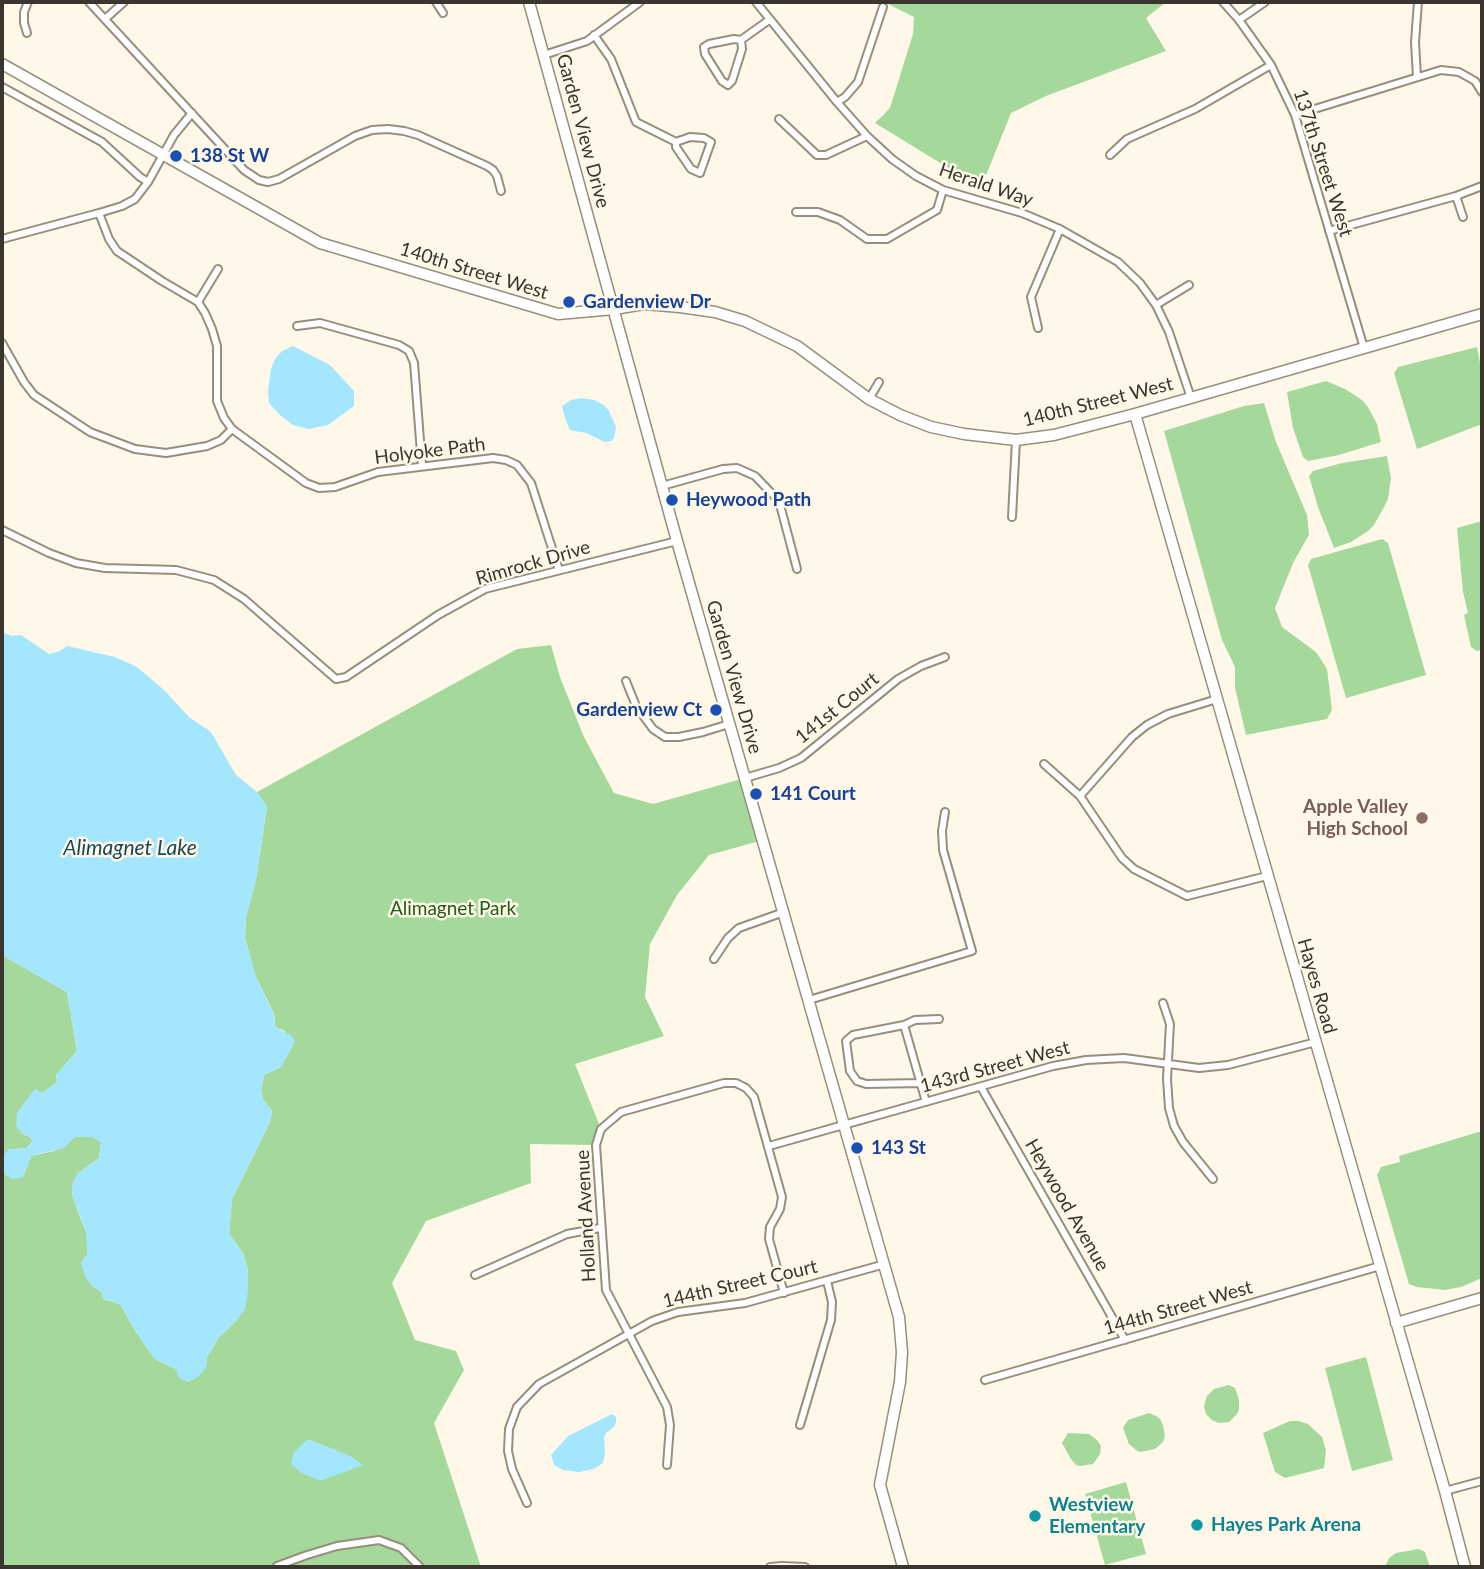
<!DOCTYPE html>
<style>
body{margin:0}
#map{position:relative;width:1484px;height:1569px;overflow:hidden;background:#fff8e8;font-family:Lato,sans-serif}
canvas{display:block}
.frame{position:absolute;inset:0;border:4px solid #3a362f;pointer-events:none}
</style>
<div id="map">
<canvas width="1484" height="1569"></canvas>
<div class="frame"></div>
</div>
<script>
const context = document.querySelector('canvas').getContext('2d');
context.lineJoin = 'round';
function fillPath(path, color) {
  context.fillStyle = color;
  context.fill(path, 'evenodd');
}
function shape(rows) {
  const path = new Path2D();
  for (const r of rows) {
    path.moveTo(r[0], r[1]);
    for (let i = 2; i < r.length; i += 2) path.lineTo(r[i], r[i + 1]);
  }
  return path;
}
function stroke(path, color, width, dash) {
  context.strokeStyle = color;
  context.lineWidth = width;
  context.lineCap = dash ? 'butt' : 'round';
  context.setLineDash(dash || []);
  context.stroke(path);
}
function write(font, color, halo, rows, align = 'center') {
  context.font = font + ' Lato,sans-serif';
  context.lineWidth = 5;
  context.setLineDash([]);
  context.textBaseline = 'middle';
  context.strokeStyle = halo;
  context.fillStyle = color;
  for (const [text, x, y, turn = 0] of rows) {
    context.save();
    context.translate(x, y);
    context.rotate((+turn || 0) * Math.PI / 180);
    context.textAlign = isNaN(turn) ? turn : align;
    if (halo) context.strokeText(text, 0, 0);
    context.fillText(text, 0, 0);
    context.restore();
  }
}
fillPath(shape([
 [884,2,1166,2,1146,18,1166,51,1046,96,1011,113,981,188,875,123,890,108,913,34,914,17],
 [1477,347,1482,373,1482,424,1417,449,1394,373,1398,367],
 [1326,381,1345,389,1362,400,1368,407,1377,424,1381,442,1339,455,1308,461,1303,457,1293,428,1287,392],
 [1264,403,1276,442,1307,515,1309,535,1294,561,1275,608,1282,627,1316,652,1327,669,1332,710,1327,719,1246,735,1235,688,1235,667,1222,640,1164,431,1244,406],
 [1387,456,1391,478,1388,499,1384,507,1374,525,1368,531,1351,542,1334,548,1318,507,1309,476,1313,471,1342,463],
 [1482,521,1482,650,1477,651,1471,647,1464,615,1468,613,1463,592,1457,528],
 [1382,539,1388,543,1426,675,1346,698,1308,565,1311,559],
 [551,645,560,677,584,737,614,793,653,804,745,778,763,840,709,855,677,895,650,944,645,997,664,1036,575,1064,601,1129,596,1145,530,1144,531,1183,426,1221,392,1283,415,1340,456,1351,464,1370,434,1423,481,1567,2,1567,2,1171,2,1173,23,1177,31,1156,54,1151,75,1137,93,1137,101,1142,99,1158,77,1174,77,1210,86,1231,92,1286,102,1292,103,1299,120,1304,136,1332,155,1359,176,1369,207,1357,219,1337,237,1320,248,1270,243,1253,229,1234,232,1199,270,1122,272,1111,263,1099,261,1090,264,1075,281,1067,285,1031,275,1027,274,1014,255,975,245,938,246,917,256,879,267,807,257,792,517,649],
 [2,955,67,992,77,1051,56,1075,57,1082,43,1093,21,1133,30,1137,33,1141,27,1148,9,1150,2,1157],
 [1482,1131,1482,1278,1461,1287,1445,1290,1417,1287,1409,1284,1377,1175,1381,1167,1400,1162,1399,1156],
 [1366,1357,1393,1460,1352,1471,1325,1368],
 [1229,1385,1235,1388,1239,1400,1239,1410,1236,1415,1229,1422,1219,1423,1212,1420,1206,1414,1204,1407,1205,1402,1207,1396,1214,1389],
 [1149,1413,1156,1416,1160,1419,1163,1425,1165,1436,1163,1442,1155,1449,1140,1452,1136,1450,1129,1444,1123,1428,1128,1420],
 [1290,1421,1299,1421,1308,1424,1322,1437,1326,1450,1324,1468,1285,1478,1275,1472,1263,1433],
 [1068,1433,1089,1434,1097,1440,1101,1446,1100,1454,1093,1464,1080,1466,1076,1465,1071,1459,1062,1443],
 [1126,1482,1146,1554,1105,1565,1085,1494],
 [1419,1549,1425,1552,1430,1567,1385,1567,1389,1558,1396,1553]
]), '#a5d89b');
fillPath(shape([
 [293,346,330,365,354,391,354,406,328,425,309,429,293,425,280,415,269,403,268,391,271,369,275,359,282,351],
 [581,398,594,400,604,405,609,411,616,427,614,438,611,441,605,442,586,433,570,430,565,418,562,406,571,400],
 [2,632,12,636,21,635,49,654,60,651,67,646,115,657,137,667,164,690,189,717,211,732,236,775,257,792,267,806,256,879,246,917,245,938,255,975,274,1015,275,1027,292,1036,295,1042,281,1067,264,1075,261,1090,263,1099,272,1111,270,1122,232,1199,229,1234,243,1253,248,1270,248,1291,245,1309,237,1320,219,1337,207,1357,207,1366,198,1377,188,1382,179,1378,176,1369,155,1359,136,1332,120,1304,103,1299,102,1292,92,1286,85,1276,81,1263,87,1254,86,1231,72,1196,72,1185,77,1174,99,1158,101,1142,93,1137,75,1137,64,1148,31,1156,23,1177,12,1179,2,1173,2,1157,9,1149,27,1148,33,1142,30,1137,21,1133,16,1125,17,1113,35,1089,43,1093,57,1082,56,1075,77,1051,67,992,2,955],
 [612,1414,616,1417,616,1422,614,1427,606,1433,604,1438,605,1453,603,1463,594,1469,579,1472,563,1470,554,1465,551,1455,568,1436],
 [308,1439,351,1456,363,1465,320,1481,300,1472,291,1464,294,1452]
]), '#a5e6ff');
const street = shape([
 [89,2,244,170,259,180,268,182,279,179,355,136,372,130,388,129,404,131,418,135,487,166,493,170,497,176,501,191],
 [436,2,443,13],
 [756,2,837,102,867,136,892,159,916,176,943,190,1022,213,1060,229,1118,262,1140,283,1156,305,1169,332,1191,398],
 [1223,2,1239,20,1271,65,1295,115,1364,348],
 [105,19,124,2],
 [1239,20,1265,2],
 [27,33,24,23,24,12,28,2],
 [594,35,611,59,636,122,676,142,690,137,704,138,711,142,700,173,691,169,676,147,676,142],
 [741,40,742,49,732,81,728,85,722,81,705,54,704,47,709,44,734,39,741,40,769,20],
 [544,55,587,41,640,2],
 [1417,77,1415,42,1418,2],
 [2,87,102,142,140,177,148,182],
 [837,102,845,97,858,82,883,7],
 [1295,115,1441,70,1459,72,1475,81,1482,92],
 [779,119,817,155,826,155,867,136],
 [1110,155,1127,139,1195,109,1271,65],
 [1456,196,1463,217],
 [796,212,818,212,840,220,867,239,887,239,937,210,943,190],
 [99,213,109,239,117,251,162,281,198,302,205,313,212,329,217,346,217,401,224,418,232,429,306,483,319,488,335,487,378,472,493,458,506,460,517,465,531,483,559,570],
 [1329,231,1456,196,1482,186],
 [2,239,99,213,122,206,135,199,148,182,174,135,192,113],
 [198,302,218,269],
 [1156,305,1189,285],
 [297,326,320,323,399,345,409,351,414,363,422,466],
 [1038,328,1031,297,1060,229],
 [2,343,24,382,34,395,90,432,135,449,166,453,207,446,221,440,232,429],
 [869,399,879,382],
 [662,486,723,469,737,468,755,476,779,501,797,569],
 [1012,517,1016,440],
 [2,530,49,553,76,563,105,568,176,570,214,580,244,599,336,679,346,677,438,615,485,589,677,541],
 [626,681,636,706,653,729,665,737,679,737,703,732,729,724],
 [1044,764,1080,796,1122,858,1134,869,1187,896,1267,876],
 [745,778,779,768,801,758,898,679,921,666,945,657],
 [1080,796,1132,737,1147,725,1168,714,1217,699],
 [714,959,728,938,739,928,784,912],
 [809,1000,972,951,943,850,942,831,945,812],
 [1163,1003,1170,1024,1167,1079,1169,1108,1174,1126,1183,1142,1213,1179],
 [904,1025,926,1102],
 [920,1083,866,1084,857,1081,850,1071,846,1041,853,1035,904,1025,915,1020,939,1019],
 [981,1087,1125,1340],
 [769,1146,1053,1066,1086,1060,1124,1058,1199,1068,1228,1065,1316,1042],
 [475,1275,567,1234,600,1228],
 [985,1380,1380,1266],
 [800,1425,831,1320,832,1302,827,1281],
 [667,1465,670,1425,667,1407,606,1290,596,1145,601,1129,621,1112,724,1083,736,1083,746,1088,754,1097,782,1197,780,1209,770,1227,769,1239,784,1293],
 [1445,1491,1482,1481],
 [527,1503,512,1469,508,1451,509,1429,517,1407,539,1384,652,1321,678,1312,745,1303,885,1264],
 [277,1567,277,1566,307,1555,337,1546,379,1540,401,1548,420,1567],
 [770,1567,782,1566,805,1567]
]);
const secondary = shape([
 [529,2,677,541,899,1317,902,1352,900,1382,880,1485,903,1567],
 [2,64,320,243,558,314,614,309,644,304,680,307,715,312,745,321,797,346,869,399,900,415,931,427,964,434,1016,440,1054,435,1135,414,1482,314],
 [1135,414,1445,1491,1465,1567],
 [1396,1323,1482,1298]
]);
stroke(street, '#978f7c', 10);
stroke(secondary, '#978f7c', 13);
stroke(street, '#fff', 6);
stroke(secondary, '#fff', 10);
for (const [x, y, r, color] of [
 [176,156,7,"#1a4fb4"],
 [569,302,7,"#1a4fb4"],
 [672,500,7,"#1a4fb4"],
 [716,710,7,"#1a4fb4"],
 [756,794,7,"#1a4fb4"],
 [1422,818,7,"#8d6e63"],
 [857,1148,7,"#1a4fb4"],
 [1035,1516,7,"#0f9aa8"],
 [1197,1525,7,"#0f9aa8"]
]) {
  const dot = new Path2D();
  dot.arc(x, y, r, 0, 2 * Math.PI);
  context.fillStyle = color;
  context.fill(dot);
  stroke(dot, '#fff8e8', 2.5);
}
write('19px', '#3a362f', '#fff8e8', [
 ["Garden View Drive",583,131,75],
 ["137th Street West",1323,163,72],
 ["Herald Way",986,185,19],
 ["140th Street West",474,271,17],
 ["140th Street West",1098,402,-14],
 ["Holyoke Path",430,451,-7],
 ["Rimrock Drive",533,563,-16],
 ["Garden View Drive",734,677,74],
 ["141st Court",837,708,-39],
 ["Hayes Road",1317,986,74],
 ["143rd Street West",995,1067,-15],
 ["Heywood Avenue",1067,1205,60],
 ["Holland Avenue",586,1216,-93],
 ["144th Street Court",740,1284,-13],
 ["144th Street West",1178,1308,-16]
]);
write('bold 19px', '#164399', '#fff8e8', [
 ["138 St W",190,156],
 ["Gardenview Dr",583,302],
 ["Heywood Path",686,500],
 ["Gardenview Ct",702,710,"right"],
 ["141 Court",770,794],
 ["143 St",871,1148]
], 'left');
write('bold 19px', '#785e54', '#fff8e8', [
 ["Apple Valley",1408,807],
 ["High School",1408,829]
], 'right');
write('19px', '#215d13', '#fff8e8', [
 ["Alimagnet Park",453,909]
]);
write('bold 19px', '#0d838f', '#fff8e8', [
 ["Westview",1049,1505],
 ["Elementary",1049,1527],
 ["Hayes Park Arena",1211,1525]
], 'left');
write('italic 21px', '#154a5b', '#fff8e8', [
 ["Alimagnet Lake",130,848]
]);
</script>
